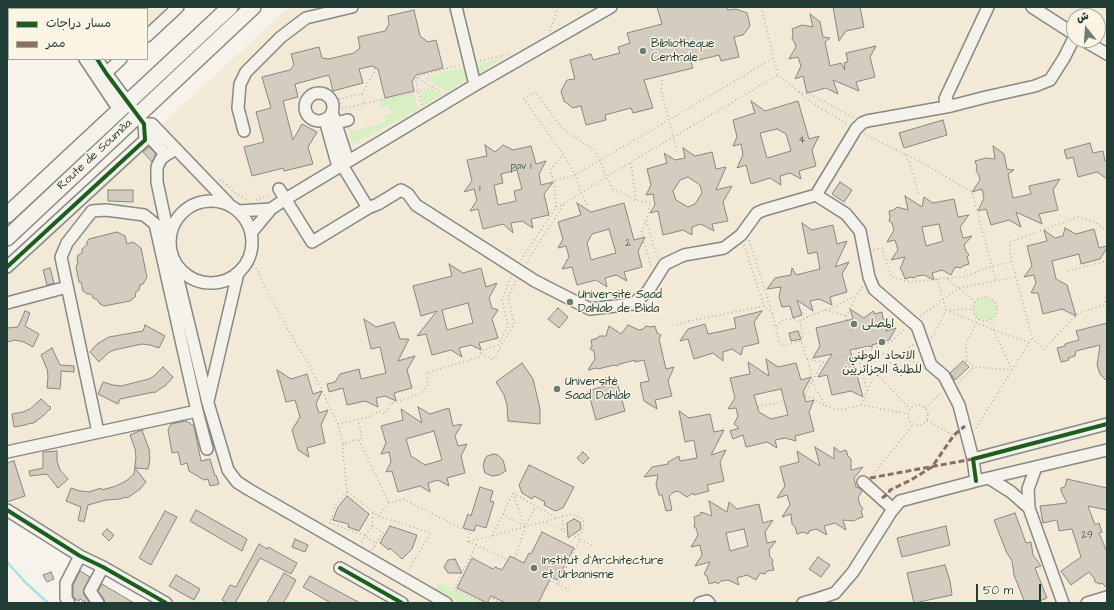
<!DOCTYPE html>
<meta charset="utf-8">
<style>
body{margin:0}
#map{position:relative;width:1114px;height:610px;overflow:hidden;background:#f7f3ea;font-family:"Architects Daughter","Playpen Sans Arabic",sans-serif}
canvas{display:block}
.frame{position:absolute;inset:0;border:8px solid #1f3d34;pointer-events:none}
.legend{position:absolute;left:8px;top:8px;width:140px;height:52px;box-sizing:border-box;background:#fcf5e5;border:1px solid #a4ab9e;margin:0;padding:5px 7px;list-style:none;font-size:12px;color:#1f3d34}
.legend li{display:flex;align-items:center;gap:8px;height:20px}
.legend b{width:20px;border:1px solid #a4ab9e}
.north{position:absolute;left:1066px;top:8px;width:40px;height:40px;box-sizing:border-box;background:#fcf5e5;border:1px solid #a4ab9e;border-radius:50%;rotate:343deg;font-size:11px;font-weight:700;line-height:16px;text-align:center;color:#1f3d34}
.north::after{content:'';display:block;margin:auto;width:14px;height:18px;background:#6b7d74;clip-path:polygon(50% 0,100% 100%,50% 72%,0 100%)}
.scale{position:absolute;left:976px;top:584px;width:65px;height:18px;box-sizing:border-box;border:2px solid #1f3d34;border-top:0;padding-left:5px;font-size:12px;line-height:14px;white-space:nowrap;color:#1f3d34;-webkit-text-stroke:3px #fcf5e5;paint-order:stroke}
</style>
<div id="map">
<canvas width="1114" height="610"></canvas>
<div class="frame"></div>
<ul class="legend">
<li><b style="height:5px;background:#1b5e20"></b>مسار دراجات</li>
<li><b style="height:5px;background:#8d6e63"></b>ممر</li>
</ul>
<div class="north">ش</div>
<div class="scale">50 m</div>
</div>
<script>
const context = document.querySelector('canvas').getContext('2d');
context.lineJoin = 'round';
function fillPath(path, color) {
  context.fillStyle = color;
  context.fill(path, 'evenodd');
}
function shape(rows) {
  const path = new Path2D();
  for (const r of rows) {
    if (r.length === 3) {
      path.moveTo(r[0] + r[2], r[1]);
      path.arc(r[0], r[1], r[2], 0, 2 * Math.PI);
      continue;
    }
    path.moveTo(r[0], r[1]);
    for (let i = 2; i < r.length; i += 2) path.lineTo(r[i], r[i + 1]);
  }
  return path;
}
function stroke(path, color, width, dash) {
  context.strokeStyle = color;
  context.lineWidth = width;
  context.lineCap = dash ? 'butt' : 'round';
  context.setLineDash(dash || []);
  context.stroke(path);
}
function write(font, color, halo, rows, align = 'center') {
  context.font = font + ' "Architects Daughter","Playpen Sans Arabic",sans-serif';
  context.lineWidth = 3;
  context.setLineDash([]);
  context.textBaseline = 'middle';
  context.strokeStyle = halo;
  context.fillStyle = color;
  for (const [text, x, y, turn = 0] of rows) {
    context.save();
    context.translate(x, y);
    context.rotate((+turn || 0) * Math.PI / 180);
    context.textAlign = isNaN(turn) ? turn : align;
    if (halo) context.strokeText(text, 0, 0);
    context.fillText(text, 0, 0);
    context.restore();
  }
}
fillPath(shape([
 [59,7,168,7,147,27,147,9,60,9],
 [289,7,1107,7,1107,602,1104,603,167,603,7,510,7,267],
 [1074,16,1098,16,1098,40,1074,40]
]), '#f2e9d7');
fillPath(shape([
 [506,57,479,73,476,64],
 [468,66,471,78,447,92,424,78],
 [432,89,442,95,423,106,420,93],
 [414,93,418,109,352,145,347,125,349,124,352,131,385,123,384,116,391,115,389,107,381,108,379,100],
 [419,112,420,115,356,151,355,149],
 [985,309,12],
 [439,582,478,603,458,603,434,591]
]), '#daeec4');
stroke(shape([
 [7,562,25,582,48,603]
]), '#a9e1e5', 2.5);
const building = shape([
 [657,7,727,7,728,10,736,9,747,13,750,26,743,35,734,37,739,57,721,61,719,55,691,62,693,68,644,80,653,108,633,113,631,108,605,115,606,120,586,125,581,106,573,108,564,101,561,91,567,80,575,79,570,60,591,54,593,60,620,53,618,47,630,43,627,33,662,24,657,7],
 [833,7,860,7,864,27,846,31,839,41,833,7],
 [414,10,420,36,428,42,436,40,443,68,416,75,412,82,414,91,385,98,378,69,372,66,359,69,363,83,333,91,329,75,295,84,298,97,283,101,293,140,302,124,317,132,308,147,313,164,284,171,283,168,252,176,244,147,264,142,256,112,271,108,262,77,290,70,294,65,291,54,319,47,322,58,329,59,354,53,360,48,358,37,385,31,389,24,388,16,414,10],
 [810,14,820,22,823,37,830,38,825,42,830,66,841,63,845,70,844,63,848,62,846,53,876,46,870,57,875,77,856,82,859,91,833,80,838,94,826,88,807,93,803,76,795,79,801,66,798,57,789,59,796,47,795,43,792,39,793,34,792,29,802,25,813,27,810,14],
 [751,101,765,111,798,101,809,139,819,136,812,150,816,166,799,171,801,179,790,173,780,176,781,185,770,178,751,184,746,165,737,168,743,155,741,144,733,146,737,137,733,120,755,113,751,101],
 [777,129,786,134,791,151,767,158,760,133,777,129],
 [943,120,947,135,904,148,899,133,943,120],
 [1090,143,1093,153,1103,151,1105,161,1107,160,1107,179,1097,172,1078,177,1073,157,1067,159,1064,150,1090,143],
 [485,145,495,152,503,145,513,150,531,146,536,164,546,161,539,174,541,185,553,182,544,194,549,215,531,219,533,228,522,221,511,223,513,233,503,224,483,229,478,209,470,211,477,200,474,189,464,192,472,181,467,160,487,156,485,145],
 [517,170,522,189,514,191,516,201,498,205,494,185,503,183,501,174,517,170],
 [993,146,1004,154,1007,169,1014,170,1008,174,1013,198,1031,194,1029,186,1060,179,1053,190,1058,210,1039,214,1042,224,1016,212,1021,227,1009,220,991,225,986,209,978,211,984,198,982,189,972,192,980,180,979,175,976,171,977,167,975,161,986,158,995,159,993,146],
 [149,147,156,154,152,162,143,152,149,147],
 [683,148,695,156,712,152,716,169,726,167,716,190,732,186,723,202,728,221,712,224,714,231,701,224,692,227,692,235,683,230,663,235,658,211,650,213,655,205,653,194,646,195,651,185,647,169,667,163,664,153,675,160,685,158,683,148],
 [688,177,700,185,702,193,695,204,688,207,676,200,673,191,680,180,688,177],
 [840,182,852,190,844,202,832,194,840,182],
 [108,190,133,190,133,202,108,201,108,190],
 [905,196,922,207,924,197,933,203,954,199,958,217,969,215,960,227,963,238,972,236,964,245,966,251,969,255,967,257,969,264,963,266,961,268,955,267,951,275,942,270,932,273,934,280,924,275,917,276,914,278,911,277,905,279,902,271,900,269,905,257,891,260,898,250,895,240,887,242,894,230,892,223,889,221,890,217,889,211,894,210,897,207,908,210,905,196],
 [939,224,943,241,926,246,922,227,939,224],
 [577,203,591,212,624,203,634,240,645,237,638,251,642,267,624,272,627,281,616,275,605,278,607,287,596,280,577,285,572,267,562,269,569,257,566,246,558,248,563,239,558,222,581,215,577,203],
 [609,229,616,253,591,260,587,243,592,234,609,229],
 [802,223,812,230,833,225,837,244,847,241,835,267,849,262,842,274,847,292,830,297,832,305,819,299,810,301,813,311,797,300,802,315,793,318,790,306,782,307,779,297,781,287,767,289,775,278,791,275,792,268,796,275,820,269,817,252,808,254,802,223],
 [1065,228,1076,234,1094,229,1099,248,1107,246,1107,248,1100,259,1081,264,1079,254,1052,261,1056,279,1067,285,1076,316,1062,309,1043,314,1038,293,1031,293,1036,283,1034,275,1024,277,1032,266,1027,246,1047,241,1044,230,1055,238,1063,236,1065,228],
 [117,232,125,236,127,244,133,242,141,248,147,277,143,284,140,285,139,290,136,292,135,297,130,301,104,306,100,304,97,299,94,299,91,294,87,294,83,291,81,282,79,282,76,267,78,263,77,259,78,255,82,253,82,249,87,245,87,242,89,239,117,232],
 [449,264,463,273,481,268,486,287,497,283,489,298,492,308,498,310,492,319,498,338,479,343,481,350,471,345,459,348,462,357,451,350,432,355,426,334,417,336,437,311,421,316,413,286,452,276,449,264],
 [468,303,473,323,447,330,442,310,468,303],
 [50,268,54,283,47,285,43,270,50,268],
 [558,308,568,317,559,328,548,319,558,308],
 [850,309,864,318,873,311,875,314,882,312,883,319,886,320,886,331,896,328,889,340,872,345,872,347,868,346,850,350,863,397,851,391,832,395,827,375,818,377,832,354,813,358,820,346,816,328,853,319,850,309],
 [25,311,30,313,25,326,39,334,33,347,24,342,15,340,7,342,7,328,18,327,25,311],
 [762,311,754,322,759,343,743,347,741,355,732,349,723,352,723,361,713,353,694,359,688,339,680,341,688,329,705,324,708,334,718,332,736,328,734,318,762,311],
 [364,319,376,327,394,322,400,339,409,339,398,361,415,356,407,370,412,388,394,393,396,401,385,396,376,398,378,407,365,401,347,405,343,388,329,392,327,384,335,382,340,374,359,369,361,379,386,373,380,347,371,349,364,319],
 [1107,323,1107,381,1100,374,1097,365,1100,345,1076,351,1075,356,1068,358,1069,360,1061,362,1057,348,1065,346,1065,344,1068,343,1079,340,1076,331,1107,323],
 [145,325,165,336,159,348,150,345,142,344,114,350,108,353,99,362,90,352,97,344,109,337,143,331,145,325],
 [628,325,639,330,643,329,646,326,650,327,655,326,657,333,661,335,659,339,666,369,674,367,668,381,672,396,655,400,657,409,644,401,640,383,649,381,644,360,635,362,635,360,620,364,617,366,614,365,598,369,597,368,588,370,595,359,594,351,590,349,592,346,591,340,598,338,599,336,606,336,609,326,621,334,628,325],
 [798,331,801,339,791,341,789,333,798,331],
 [52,348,60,365,74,366,74,372,61,371,61,378,60,389,47,388,48,376,47,369,41,355,52,348],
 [766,359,778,367,796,363,801,380,811,377,803,392,806,402,814,400,809,412,814,431,795,436,796,441,785,438,775,440,777,448,767,442,746,447,743,435,733,439,730,431,739,428,734,424,738,416,736,408,728,409,735,398,730,378,750,374,748,362,769,376,766,359],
 [781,389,788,415,771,419,759,412,754,395,781,389],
 [963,361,969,367,955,380,950,373,963,361],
 [522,363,533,379,540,409,540,424,508,421,507,405,504,395,496,382,522,363],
 [163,367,173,377,166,385,154,393,154,392,120,399,118,404,98,394,103,382,113,385,121,386,149,379,154,376,163,367],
 [277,370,291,379,307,374,313,394,322,391,316,404,319,413,328,410,321,425,325,443,307,448,309,457,298,450,292,430,300,417,295,400,286,402,277,370],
 [617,382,625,411,596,420,588,391,617,382],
 [41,399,51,408,43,416,32,424,31,423,25,425,14,427,12,414,23,412,30,409,41,399],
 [418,407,430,414,449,408,453,426,462,424,455,436,458,446,467,444,461,456,465,473,447,478,449,486,438,480,428,483,430,492,420,486,398,492,392,471,386,472,391,462,389,452,381,454,386,443,381,426,403,420,401,409,422,423,418,407],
 [434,431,442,460,425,465,411,456,406,439,434,431],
 [679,411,689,418,710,414,714,432,724,430,711,455,726,450,720,462,724,481,707,485,709,491,694,495,693,493,687,497,678,491,674,492,669,496,672,510,666,511,662,495,659,495,656,485,658,475,644,477,652,467,668,464,668,462,679,456,680,461,697,458,694,440,685,442,679,411],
 [186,421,194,426,201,461,210,459,215,476,216,475,219,484,210,486,208,479,204,480,189,471,187,463,181,465,178,452,172,453,168,430,171,424,186,421],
 [142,430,150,452,149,452,150,459,148,469,135,468,146,482,139,490,127,498,126,497,120,499,106,500,88,505,84,522,78,520,81,507,66,501,71,488,80,491,89,492,101,488,102,490,116,486,126,481,134,474,136,457,135,449,130,435,142,430],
 [815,447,834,459,834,447,840,452,846,450,848,456,851,459,851,470,863,467,854,478,856,487,859,488,862,491,858,498,860,505,863,509,861,511,863,517,857,519,854,521,843,520,846,530,835,523,824,526,827,535,816,529,809,531,808,534,803,532,797,534,795,527,792,524,791,514,782,517,790,505,787,495,777,498,785,486,780,467,799,462,797,451,820,466,815,447],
 [57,451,57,461,60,470,68,479,58,488,47,474,30,476,29,471,43,468,43,452,57,451],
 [583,452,589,458,583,464,577,458,583,452],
 [494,454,498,455,503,460,506,471,499,475,492,476,485,473,483,466,485,459,487,456,494,454],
 [14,461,25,496,7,502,7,463,14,461],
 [529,465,574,487,563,508,555,511,544,505,545,502,534,496,532,499,522,493,519,485,529,465],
 [1067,479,1107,488,1107,510,1088,506,1095,525,1099,523,1102,532,1099,533,1107,552,1107,588,1102,583,1100,584,1095,582,1094,578,1089,572,1071,585,1061,571,1081,557,1072,529,1059,531,1057,520,1043,523,1040,506,1067,503,1061,491,1061,488,1065,487,1067,479],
 [480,487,493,491,490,501,494,502,486,528,476,525,474,531,463,528,468,514,471,516,480,487],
 [347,496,369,514,359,531,348,527,349,524,333,520,338,507,347,496],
 [709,501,727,512,729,502,737,509,759,504,763,523,773,520,765,532,767,543,776,541,769,550,770,557,773,560,772,563,774,570,767,571,765,574,760,573,756,580,747,575,737,578,739,585,728,580,721,581,718,584,716,582,709,584,707,576,704,574,710,562,695,566,702,555,700,545,691,547,698,535,696,528,694,527,695,522,694,517,700,515,701,512,712,516,709,501],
 [744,529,748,546,730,551,726,533,744,529],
 [196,510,247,539,242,551,190,521,196,510],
 [165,511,177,517,151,565,139,558,165,511],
 [1015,513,1026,543,1031,542,1033,555,1041,566,1035,568,1047,598,1035,603,1025,603,1014,575,1012,561,1006,551,994,520,1015,513],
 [574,519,580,522,581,529,568,538,567,523,574,519],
 [390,526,417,535,412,549,402,559,390,548,389,550,380,543,390,526],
 [946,526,950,545,902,557,897,538,946,526],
 [107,529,114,535,109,541,102,534,107,529],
 [542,532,574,548,557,580,551,577,538,603,506,603,491,596,487,603,457,588,472,558,493,569,495,567,502,570,510,556,524,563,529,553,531,554,542,532],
 [295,539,308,545,305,552,292,547,295,539],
 [259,544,267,549,268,547,297,563,291,574,260,558,235,603,227,603,222,600,230,585,236,587,259,544],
 [818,557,830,565,821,577,809,569,818,557],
 [455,559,462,573,448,573,444,567,448,560,455,559],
 [945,565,950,581,952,595,914,603,907,573,945,565],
 [80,571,90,577,83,591,84,595,90,603,87,603,80,599,79,601,75,599,73,596,73,585,80,571],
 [51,572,54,579,47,582,43,575,51,572],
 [284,573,296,580,287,597,283,603,267,603,284,573],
 [176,575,200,589,194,600,169,586,176,575],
 [310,576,360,603,331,603,303,587,310,576],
 [102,584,134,603,105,603,104,599,98,591,102,584]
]);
fillPath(building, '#d4ccbf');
stroke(building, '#868984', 1);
const minor = shape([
 [50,7,52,9],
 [68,7,69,9],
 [456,7,475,85],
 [1032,7,1074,34],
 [133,9,135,7],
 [147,36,178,7],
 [1083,40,1107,54],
 [85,59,119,110],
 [106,73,121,59],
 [319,107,14],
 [951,106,986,97,1035,86,1050,80,1064,58,1074,38],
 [332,112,348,161],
 [325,120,338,167],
 [336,123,348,120],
 [144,124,152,124,228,203],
 [244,131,238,108,240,84,246,72,281,37,306,18,352,7],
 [145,132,166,155],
 [279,189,312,242,368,208,342,165],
 [816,195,846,214,860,231,869,277,874,289,917,326,931,365,944,376,959,405,973,459],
 [211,242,41],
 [368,208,378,204,401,190,408,194,416,205,535,281,590,309,633,304,648,291,665,264,684,255,724,248,741,235,757,213,764,210,816,195,856,129,862,123,867,121,951,106,945,99,988,7],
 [238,211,271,209],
 [251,233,271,209,284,200,475,85,611,7],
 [169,238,157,182,157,167,161,159,166,155,176,149],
 [173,259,208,403,228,470,237,482,248,489,446,603],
 [7,267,145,140,144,124,106,73,97,59],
 [7,303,67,287],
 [208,401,238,273],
 [98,432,61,257,67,243,92,211,106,210,144,215,155,224,197,411,207,449],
 [7,452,197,411],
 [989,478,1011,492,1029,508,1063,603],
 [976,481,973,459,1107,424],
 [863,482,893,509],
 [1029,508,1028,489,1036,467],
 [7,510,80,556,103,567,166,603],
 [340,568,402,603],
 [69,603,66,598,66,583,80,556],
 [98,603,90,591,103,567],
 [700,603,707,601,709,603],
 [803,603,817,599,835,593,853,572,891,512,900,501,976,481,1107,450],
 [1087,603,1107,597]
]);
const highway = shape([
 [7,215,230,7],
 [7,238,253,7]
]);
stroke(minor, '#868984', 14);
stroke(highway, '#868984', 18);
stroke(shape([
 [761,7,778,75],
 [550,31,555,17,557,7],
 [480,61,509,54],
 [415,76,442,93],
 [662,80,661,91,677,150],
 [799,92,805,98,847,124],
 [362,94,376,68],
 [339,99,341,107],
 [331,101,362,94,364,104],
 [422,105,416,81,418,76,460,65],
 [342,109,434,87],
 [864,134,919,161,972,192,996,281],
 [905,155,910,164,919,195],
 [631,163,636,201],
 [220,180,222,180,234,192,247,200],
 [554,181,550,170,563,154],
 [256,200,271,194],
 [587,205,581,193,575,175,563,154,524,99,535,92,563,129,594,150,600,160,606,177,613,189,619,191,636,201,651,202,646,221,641,232,651,266],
 [556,207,554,181,575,175,774,58],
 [646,221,657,257],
 [1107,231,1095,222,1078,217,1010,242,1010,250,1012,262,1032,338,1044,349,1078,313,1104,305,1107,292],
 [749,240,772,313],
 [744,245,764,306],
 [874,250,882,248,891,277,910,282,946,278,964,277,992,266,1012,262],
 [249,258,258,271,266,290,298,347,309,364,338,424],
 [521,260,556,207,564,204,606,177,778,75,799,92,812,95,854,118],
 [526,263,564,204],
 [1068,271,1106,261,1107,290],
 [937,279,946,310,973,309],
 [947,279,975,301],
 [985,309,12],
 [825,310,846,316],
 [920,316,959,288,1016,277],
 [979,319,966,343,967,361,974,367,1012,370,989,320],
 [847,320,846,316,857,295],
 [677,325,684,322,764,306,772,313,779,341,782,346,801,341,810,368,814,386,826,406,840,410,861,405,908,414],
 [776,326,783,320,794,319,800,322],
 [851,330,857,353],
 [931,338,934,335,946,310,994,330,1030,343],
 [801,341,803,336,800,322,805,318,836,306,857,295,863,286],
 [871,350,896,358,919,363],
 [481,353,493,360,514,324,508,297,516,280],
 [807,359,823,362,826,361],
 [834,359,870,349,890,342,901,333,905,329],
 [823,362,804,396,813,398,825,406],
 [954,373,967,361],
 [958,383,974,367],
 [867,391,857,353,910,409],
 [861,405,872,381,896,358,914,344],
 [918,415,10],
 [758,407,784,401],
 [925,408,941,393],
 [358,419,362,438,343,444,338,424,369,417,379,411,385,414,390,404,422,393,428,385,426,373,479,357,483,350,498,345,508,326,502,299,511,277],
 [927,421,957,437],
 [976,428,1032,338],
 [359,440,389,503],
 [343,444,343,453,347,491,378,516,431,533,408,571],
 [871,477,914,424],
 [347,492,336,504,330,523,365,536,361,543],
 [513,493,525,527],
 [503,514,525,527],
 [378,516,389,503,403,499,471,533,467,542,525,527,572,514,583,519,584,530,576,537,545,522],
 [562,516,564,532],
 [372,526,373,512],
 [492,536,513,493,557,518],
 [580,540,595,546],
 [468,542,476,545,454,589,482,603],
 [476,545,508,560],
 [372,550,383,532,372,526,365,536,376,543],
 [515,558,525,527,535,507],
 [542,576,558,584,580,540,576,537],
 [558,584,569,590],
 [493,599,502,603],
 [491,603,498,590],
 [539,603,551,581]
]), '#b0b2ad', 1.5, [1, 3]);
stroke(minor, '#f5f2ec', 11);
stroke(highway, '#f5f2ec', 15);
stroke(shape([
 [870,478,973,459],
 [882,498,889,493,890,490,911,480,932,467,954,435,965,426]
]), '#8d6e63', 3, [6, 3]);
stroke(shape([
 [7,267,145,140,144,124,106,73,97,59],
 [976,481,973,459,1107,424],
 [7,510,80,556,103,567,166,603],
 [340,568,402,603]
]), '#1b5e20', 4);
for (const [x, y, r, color] of [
 [643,51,4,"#6b7d74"],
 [570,302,4,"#6b7d74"],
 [854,324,4,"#6b7d74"],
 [882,342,4,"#6b7d74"],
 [557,389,4,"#6b7d74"],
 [534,568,4,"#6b7d74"]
]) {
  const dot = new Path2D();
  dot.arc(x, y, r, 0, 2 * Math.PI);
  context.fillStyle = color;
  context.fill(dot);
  stroke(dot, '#fcf5e5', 1.5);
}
write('10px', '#4c6157', null, [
 ["4",802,141],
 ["pav 1",521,167],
 ["1",480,189],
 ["2",628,244],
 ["29",1087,536]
]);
write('12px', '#1f3d34', '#fcf5e5', [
 ["Bibliothèque",651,44],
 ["Centrale",651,58],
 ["Université Saad",578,295],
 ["Dahlab de Blida",578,309],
 ["المصلى",862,324],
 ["الاتحاد الوطني",882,356,"center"],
 ["للطلبة الجزائريين",882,370,"center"],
 ["Université",565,382],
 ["Saad Dahlab",565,396],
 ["Institut d'Architecture",542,561],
 ["et Urbanisme",542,575]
], 'left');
write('12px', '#1f3d34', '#fcf5e5', [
 ["Route de Soumâa",95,155,-43]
]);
</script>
